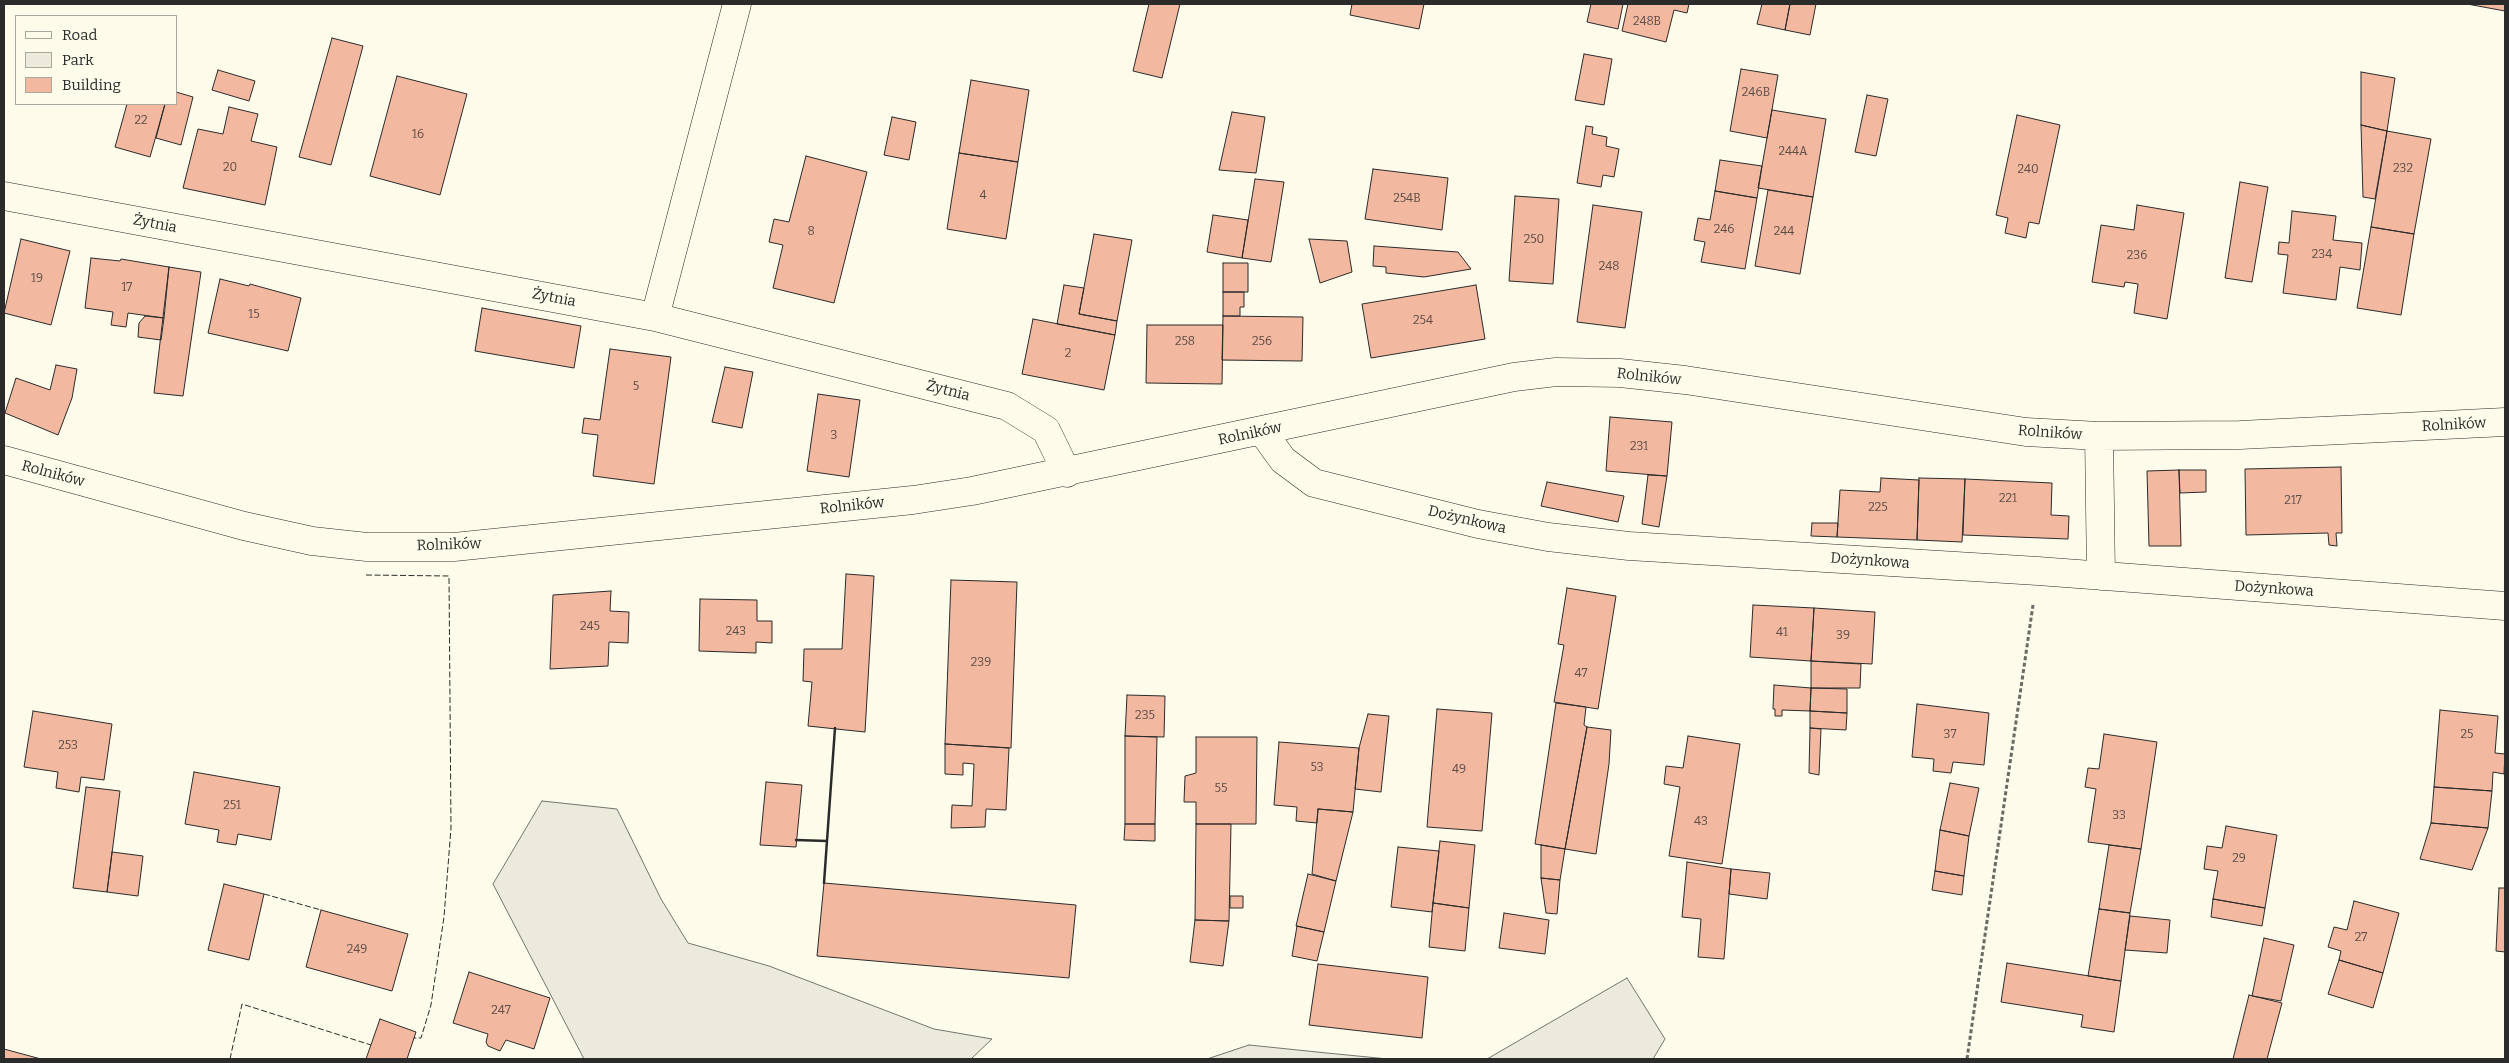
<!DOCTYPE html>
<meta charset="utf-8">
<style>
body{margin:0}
#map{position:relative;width:2509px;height:1063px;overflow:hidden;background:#fdfbea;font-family:Bitter,serif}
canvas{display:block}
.frame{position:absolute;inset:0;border:5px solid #2b2b2b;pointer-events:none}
.legend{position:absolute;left:15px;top:15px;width:162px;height:90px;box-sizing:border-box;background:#fdfbea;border:1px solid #a9a89e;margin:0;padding:6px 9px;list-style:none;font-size:15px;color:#2b2b2b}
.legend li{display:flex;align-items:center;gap:10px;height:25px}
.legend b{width:25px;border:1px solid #a9a89e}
</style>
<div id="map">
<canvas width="2509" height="1063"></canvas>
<div class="frame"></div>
<ul class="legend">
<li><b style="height:6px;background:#fdfbea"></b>Road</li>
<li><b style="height:14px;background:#ecebdb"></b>Park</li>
<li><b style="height:14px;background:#f2b8a0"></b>Building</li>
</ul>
</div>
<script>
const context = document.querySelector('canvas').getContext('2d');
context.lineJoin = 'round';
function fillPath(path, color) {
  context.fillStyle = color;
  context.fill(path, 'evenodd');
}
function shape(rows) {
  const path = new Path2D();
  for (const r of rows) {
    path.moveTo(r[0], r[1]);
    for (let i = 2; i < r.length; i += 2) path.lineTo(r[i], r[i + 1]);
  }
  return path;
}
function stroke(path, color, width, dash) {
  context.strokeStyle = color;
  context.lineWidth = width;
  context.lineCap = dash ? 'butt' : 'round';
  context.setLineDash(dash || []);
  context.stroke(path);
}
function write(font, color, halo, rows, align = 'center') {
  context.font = font + ' Bitter,serif';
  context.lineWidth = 4;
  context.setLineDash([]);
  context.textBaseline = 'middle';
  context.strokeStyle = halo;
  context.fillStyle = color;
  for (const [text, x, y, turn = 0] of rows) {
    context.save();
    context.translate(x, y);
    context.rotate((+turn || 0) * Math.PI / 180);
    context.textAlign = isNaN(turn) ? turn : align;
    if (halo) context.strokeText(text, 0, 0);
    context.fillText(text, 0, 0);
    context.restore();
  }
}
const green = shape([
 [542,801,617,809,661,899,688,943,769,966,934,1029,992,1039,971,1059,584,1059,493,884,542,801],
 [1627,978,1665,1039,1653,1059,1487,1059,1627,978],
 [1249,1045,1327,1053,1388,1059,1207,1059,1249,1045]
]);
fillPath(green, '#ecebdb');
stroke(green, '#74746e', 1);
const building = shape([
 [1149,4,1180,4,1162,78,1133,71,1149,4],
 [1352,4,1424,4,1419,29,1350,15,1352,4],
 [1591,4,1623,4,1618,29,1587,22,1591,4],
 [1628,4,1689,4,1687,13,1674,10,1666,42,1622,31,1628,4],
 [1762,4,1790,4,1785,30,1757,24,1762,4],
 [1790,4,1816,4,1810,35,1785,30,1790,4],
 [2467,4,2505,4,2505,11,2467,4],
 [332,38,363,46,331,165,299,157,332,38],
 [1584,54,1612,59,1604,105,1575,100,1584,54],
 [1741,69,1778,75,1767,138,1730,131,1741,69],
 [218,70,255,81,249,101,212,90,218,70],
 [2361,72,2395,78,2387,131,2361,125,2361,72],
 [397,76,467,94,440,195,370,176,397,76],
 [971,80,1029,90,1018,162,959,153,971,80],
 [176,92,193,97,181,145,156,138,165,104,176,104,176,92],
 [1867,95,1888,99,1876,156,1855,152,1867,95],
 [127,104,165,104,150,157,115,147,127,104],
 [229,107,258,114,251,141,277,147,265,205,183,188,198,129,223,134,229,107],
 [1772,110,1826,119,1813,197,1758,188,1772,110],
 [1232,112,1265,117,1256,173,1219,170,1232,112],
 [2017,115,2060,125,2039,224,2029,222,2026,238,2005,233,2008,218,1996,215,2017,115],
 [892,117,916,122,909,160,884,155,892,117],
 [2361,125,2387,131,2375,199,2363,197,2361,125],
 [1586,126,1593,127,1592,134,1607,137,1606,146,1619,149,1614,177,1603,175,1601,187,1577,183,1586,126],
 [2387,131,2431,139,2414,234,2371,227,2387,131],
 [959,153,1018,162,1006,239,947,229,959,153],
 [806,156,867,172,834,303,773,288,783,245,769,242,774,219,789,222,806,156],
 [1720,160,1762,166,1757,198,1715,191,1720,160],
 [1373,169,1448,178,1442,230,1365,219,1373,169],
 [1255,179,1284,182,1271,262,1242,258,1255,179],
 [2240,182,2268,187,2252,282,2225,278,2240,182],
 [1768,190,1813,197,1800,274,1755,266,1768,190],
 [1715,191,1757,198,1745,269,1701,262,1705,242,1694,240,1698,218,1710,220,1715,191],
 [1515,196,1559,199,1553,284,1509,281,1515,196],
 [1593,205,1642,212,1625,328,1577,322,1593,205],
 [2137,205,2184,213,2167,319,2134,313,2138,284,2125,282,2124,287,2092,282,2101,225,2134,230,2137,205],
 [2292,211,2336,216,2333,240,2362,243,2360,270,2340,267,2336,300,2283,293,2288,255,2278,254,2279,242,2289,243,2292,211],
 [1213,215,1248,220,1242,258,1207,252,1213,215],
 [2371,227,2414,234,2401,315,2357,308,2371,227],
 [1094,234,1132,240,1117,321,1079,314,1094,234],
 [21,239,70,251,51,325,4,313,21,239],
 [1309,239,1347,241,1352,272,1320,283,1309,239],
 [1374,246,1458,252,1471,269,1424,277,1386,273,1386,267,1373,266,1374,246],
 [91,258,120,261,121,259,169,267,164,318,128,313,126,327,111,325,113,312,85,308,91,258],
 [1223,263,1248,263,1248,292,1223,292,1223,263],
 [169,267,201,272,183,396,154,393,169,267],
 [220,279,249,286,250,284,301,298,288,351,208,333,220,279],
 [1064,285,1084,288,1079,314,1117,321,1115,335,1057,324,1064,285],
 [1476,285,1485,339,1371,358,1362,304,1476,285],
 [1223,292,1244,292,1244,307,1240,307,1240,316,1223,316,1223,292],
 [482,308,581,326,574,368,475,351,482,308],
 [145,316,164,318,161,340,138,337,139,323,145,316],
 [1223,316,1303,317,1302,361,1222,360,1223,316],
 [1033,319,1115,335,1104,390,1022,374,1033,319],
 [1147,325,1223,325,1222,384,1146,383,1147,325],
 [610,349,671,357,654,484,593,476,598,435,582,433,584,418,600,420,610,349],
 [56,365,77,369,72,398,58,435,5,413,16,378,50,390,56,365],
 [725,367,753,372,742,428,712,422,725,367],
 [818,394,860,400,849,477,807,471,818,394],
 [1610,417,1672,422,1667,476,1606,471,1610,417],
 [2341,467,2342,533,2336,533,2337,546,2329,545,2328,533,2246,535,2245,469,2341,467],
 [2179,470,2206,470,2206,492,2180,493,2179,470],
 [2179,470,2181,546,2149,546,2147,471,2179,470],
 [1648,475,1667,476,1659,527,1642,524,1648,475],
 [1881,478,1919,480,1917,540,1837,537,1840,490,1880,492,1881,478],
 [1919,478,1965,479,1962,542,1917,540,1919,478],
 [1965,479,2052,483,2051,515,2069,516,2068,539,1963,535,1965,479],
 [1547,482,1624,496,1618,522,1541,506,1547,482],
 [1812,523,1838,523,1837,537,1811,536,1812,523],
 [846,574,874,576,865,732,808,726,812,682,803,681,804,649,842,649,846,574],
 [951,580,1017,582,1011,748,945,744,951,580],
 [1567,588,1616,596,1598,709,1554,702,1564,645,1558,644,1567,588],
 [611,591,610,611,629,612,628,643,609,642,608,666,550,669,553,595,611,591],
 [700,599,757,600,757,621,772,621,772,643,756,642,756,653,699,651,700,599],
 [1753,605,1814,608,1811,661,1750,657,1753,605],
 [1814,608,1875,612,1872,664,1811,661,1814,608],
 [1811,661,1861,664,1860,688,1811,688,1811,661],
 [1774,685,1811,688,1810,711,1782,710,1782,716,1775,716,1775,709,1773,709,1774,685],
 [1811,688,1847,689,1847,713,1810,711,1811,688],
 [1127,695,1165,696,1164,737,1125,736,1127,695],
 [1556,703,1586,707,1584,725,1587,727,1565,849,1535,844,1556,703],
 [1917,704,1989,713,1984,765,1953,762,1951,773,1933,771,1934,759,1912,757,1917,704],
 [1437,709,1492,713,1482,831,1427,827,1437,709],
 [2440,710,2498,716,2495,753,2505,754,2504,774,2493,772,2492,791,2434,787,2440,710],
 [33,711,112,724,104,780,81,777,79,792,56,788,58,772,24,767,33,711],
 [1810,711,1847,713,1846,730,1810,728,1810,711],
 [1368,714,1389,716,1381,792,1355,789,1359,748,1368,714],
 [1587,727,1611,730,1609,764,1596,854,1565,849,1587,727],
 [1810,728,1821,729,1819,775,1809,773,1810,728],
 [2104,734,2157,742,2141,849,2088,842,2096,789,2085,787,2088,768,2099,769,2104,734],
 [1125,736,1157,737,1155,824,1125,824,1125,736],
 [1688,736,1740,744,1722,864,1669,856,1680,787,1664,784,1666,766,1683,768,1688,736],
 [1196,737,1257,737,1256,824,1196,824,1196,802,1184,802,1185,776,1196,773,1196,737],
 [1279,742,1359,748,1353,812,1318,809,1317,823,1296,821,1297,807,1274,805,1279,742],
 [945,744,1009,748,1006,810,986,809,985,827,951,828,952,805,972,806,974,764,963,763,963,775,945,774,945,744],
 [194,772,280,787,271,840,238,834,236,845,217,842,219,830,185,824,194,772],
 [766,782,802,785,796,847,760,845,766,782],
 [1950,783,1979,788,1969,836,1940,830,1950,783],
 [86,787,120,791,107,892,73,888,86,787],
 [2434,787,2492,791,2488,828,2431,823,2434,787],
 [1318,809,1353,812,1336,881,1312,874,1318,809],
 [2431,823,2488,828,2472,870,2420,859,2431,823],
 [1125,824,1155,824,1155,841,1124,840,1125,824],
 [1196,824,1231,824,1229,921,1195,920,1196,824],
 [2226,826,2277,835,2265,908,2213,899,2218,871,2204,869,2207,846,2222,848,2226,826],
 [1940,830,1969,836,1964,876,1935,871,1940,830],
 [1440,841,1475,845,1469,908,1433,903,1440,841],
 [1541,845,1565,849,1560,880,1541,878,1541,845],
 [2109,845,2141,849,2130,913,2099,909,2109,845],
 [1398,847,1439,851,1432,912,1391,907,1398,847],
 [112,852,143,856,138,896,107,892,112,852],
 [1687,862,1731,869,1724,959,1698,957,1701,919,1682,917,1687,862],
 [1731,869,1770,873,1767,899,1729,894,1731,869],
 [1935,871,1964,876,1962,895,1932,890,1935,871],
 [1308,874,1336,881,1324,932,1296,926,1308,874],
 [1541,878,1560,880,1557,914,1546,913,1541,878],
 [824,883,1076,905,1069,978,817,956,824,883],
 [224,884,264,894,249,960,208,950,224,884],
 [2499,888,2505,888,2505,952,2496,951,2499,888],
 [1230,896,1243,896,1243,908,1230,908,1230,896],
 [2213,899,2265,908,2262,926,2211,917,2213,899],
 [2354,901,2399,913,2383,973,2339,960,2341,951,2328,947,2334,927,2347,930,2354,901],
 [1433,903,1469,908,1465,951,1429,947,1433,903],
 [2099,909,2130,913,2121,981,2088,976,2099,909],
 [321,910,408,934,392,991,306,967,321,910],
 [1504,913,1549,920,1545,954,1499,948,1504,913],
 [2130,916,2170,920,2167,953,2125,950,2130,916],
 [1195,920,1229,921,1223,966,1190,962,1195,920],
 [1297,926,1324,932,1317,961,1292,956,1297,926],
 [2264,938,2294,945,2281,1001,2252,996,2264,938],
 [2339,960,2383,973,2373,1008,2328,994,2339,960],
 [2007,963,2121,981,2114,1032,2081,1027,2083,1015,2001,1002,2007,963],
 [1318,964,1428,977,1422,1038,1309,1025,1318,964],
 [469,972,550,998,534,1049,506,1040,500,1051,488,1046,486,1042,488,1034,453,1023,469,972],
 [2249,995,2282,1003,2267,1059,2233,1059,2249,995],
 [380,1019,416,1032,407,1059,366,1059,380,1019],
 [4,1049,41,1059,4,1059,4,1049]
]);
fillPath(building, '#f2b8a0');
stroke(building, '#2b2b2b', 1);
const minor = shape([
 [4,196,655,317,1007,406,1046,430,1067,473],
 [655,317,737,4],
 [1262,431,1283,460,1314,483,1478,524,1548,537,1629,546,2038,571,2505,606],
 [2099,436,2101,576],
 [4,460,244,526,312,541,367,547,454,547,913,500,972,491,1514,377,1556,372,1620,373,1685,380,2026,432,2099,436,2240,435,2505,422]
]);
stroke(minor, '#2b2b2b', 29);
stroke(shape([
 [1967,1059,2033,605]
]), '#6a6964', 3, [4, 2.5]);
stroke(minor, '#fdfbea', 28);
stroke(shape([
 [366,575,449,576,451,828,444,917,431,1005,421,1038,414,1038],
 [264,894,321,910],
 [230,1059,242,1004,371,1045]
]), '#2b2b2b', 1, [6, 2.5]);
stroke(shape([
 [796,840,827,841],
 [824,883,835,728]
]), '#2b2b2b', 2.5);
write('12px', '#5d4e48', null, [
 ["248B",1647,22],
 ["246B",1756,93],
 ["22",141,121],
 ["16",418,135],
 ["244A",1793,152],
 ["20",230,168],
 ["232",2403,169],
 ["240",2028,170],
 ["4",983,196],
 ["254B",1407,199],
 ["246",1724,230],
 ["8",811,232],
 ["244",1784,232],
 ["250",1534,240],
 ["234",2322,255],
 ["236",2137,256],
 ["248",1609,267],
 ["19",37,279],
 ["17",127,288],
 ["15",254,315],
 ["254",1423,321],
 ["258",1185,342],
 ["256",1262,342],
 ["2",1068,354],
 ["5",636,387],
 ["3",834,436],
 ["231",1639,447],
 ["221",2008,499],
 ["217",2293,501],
 ["225",1878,508],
 ["245",590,627],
 ["243",736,632],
 ["41",1782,633],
 ["39",1843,636],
 ["239",981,663],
 ["47",1581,674],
 ["235",1145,716],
 ["37",1950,735],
 ["25",2467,735],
 ["253",68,746],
 ["53",1317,768],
 ["49",1459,770],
 ["55",1221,789],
 ["251",232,806],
 ["33",2119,816],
 ["43",1701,822],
 ["29",2239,859],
 ["27",2361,938],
 ["249",357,950],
 ["247",501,1011]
]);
write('15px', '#2b2b2b', '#fdfbea', [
 ["Żytnia",155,224,11],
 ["Żytnia",554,298,11],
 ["Rolników",1649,377,6],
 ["Żytnia",948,391,14],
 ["Rolników",2454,425,-3],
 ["Rolników",2050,433,4],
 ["Rolników",1250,434,-12],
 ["Rolników",53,474,15],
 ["Rolników",852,506,-6],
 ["Dożynkowa",1467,520,13],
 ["Rolników",449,545,-2],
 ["Dożynkowa",1870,561,4],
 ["Dożynkowa",2274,589,4]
]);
</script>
